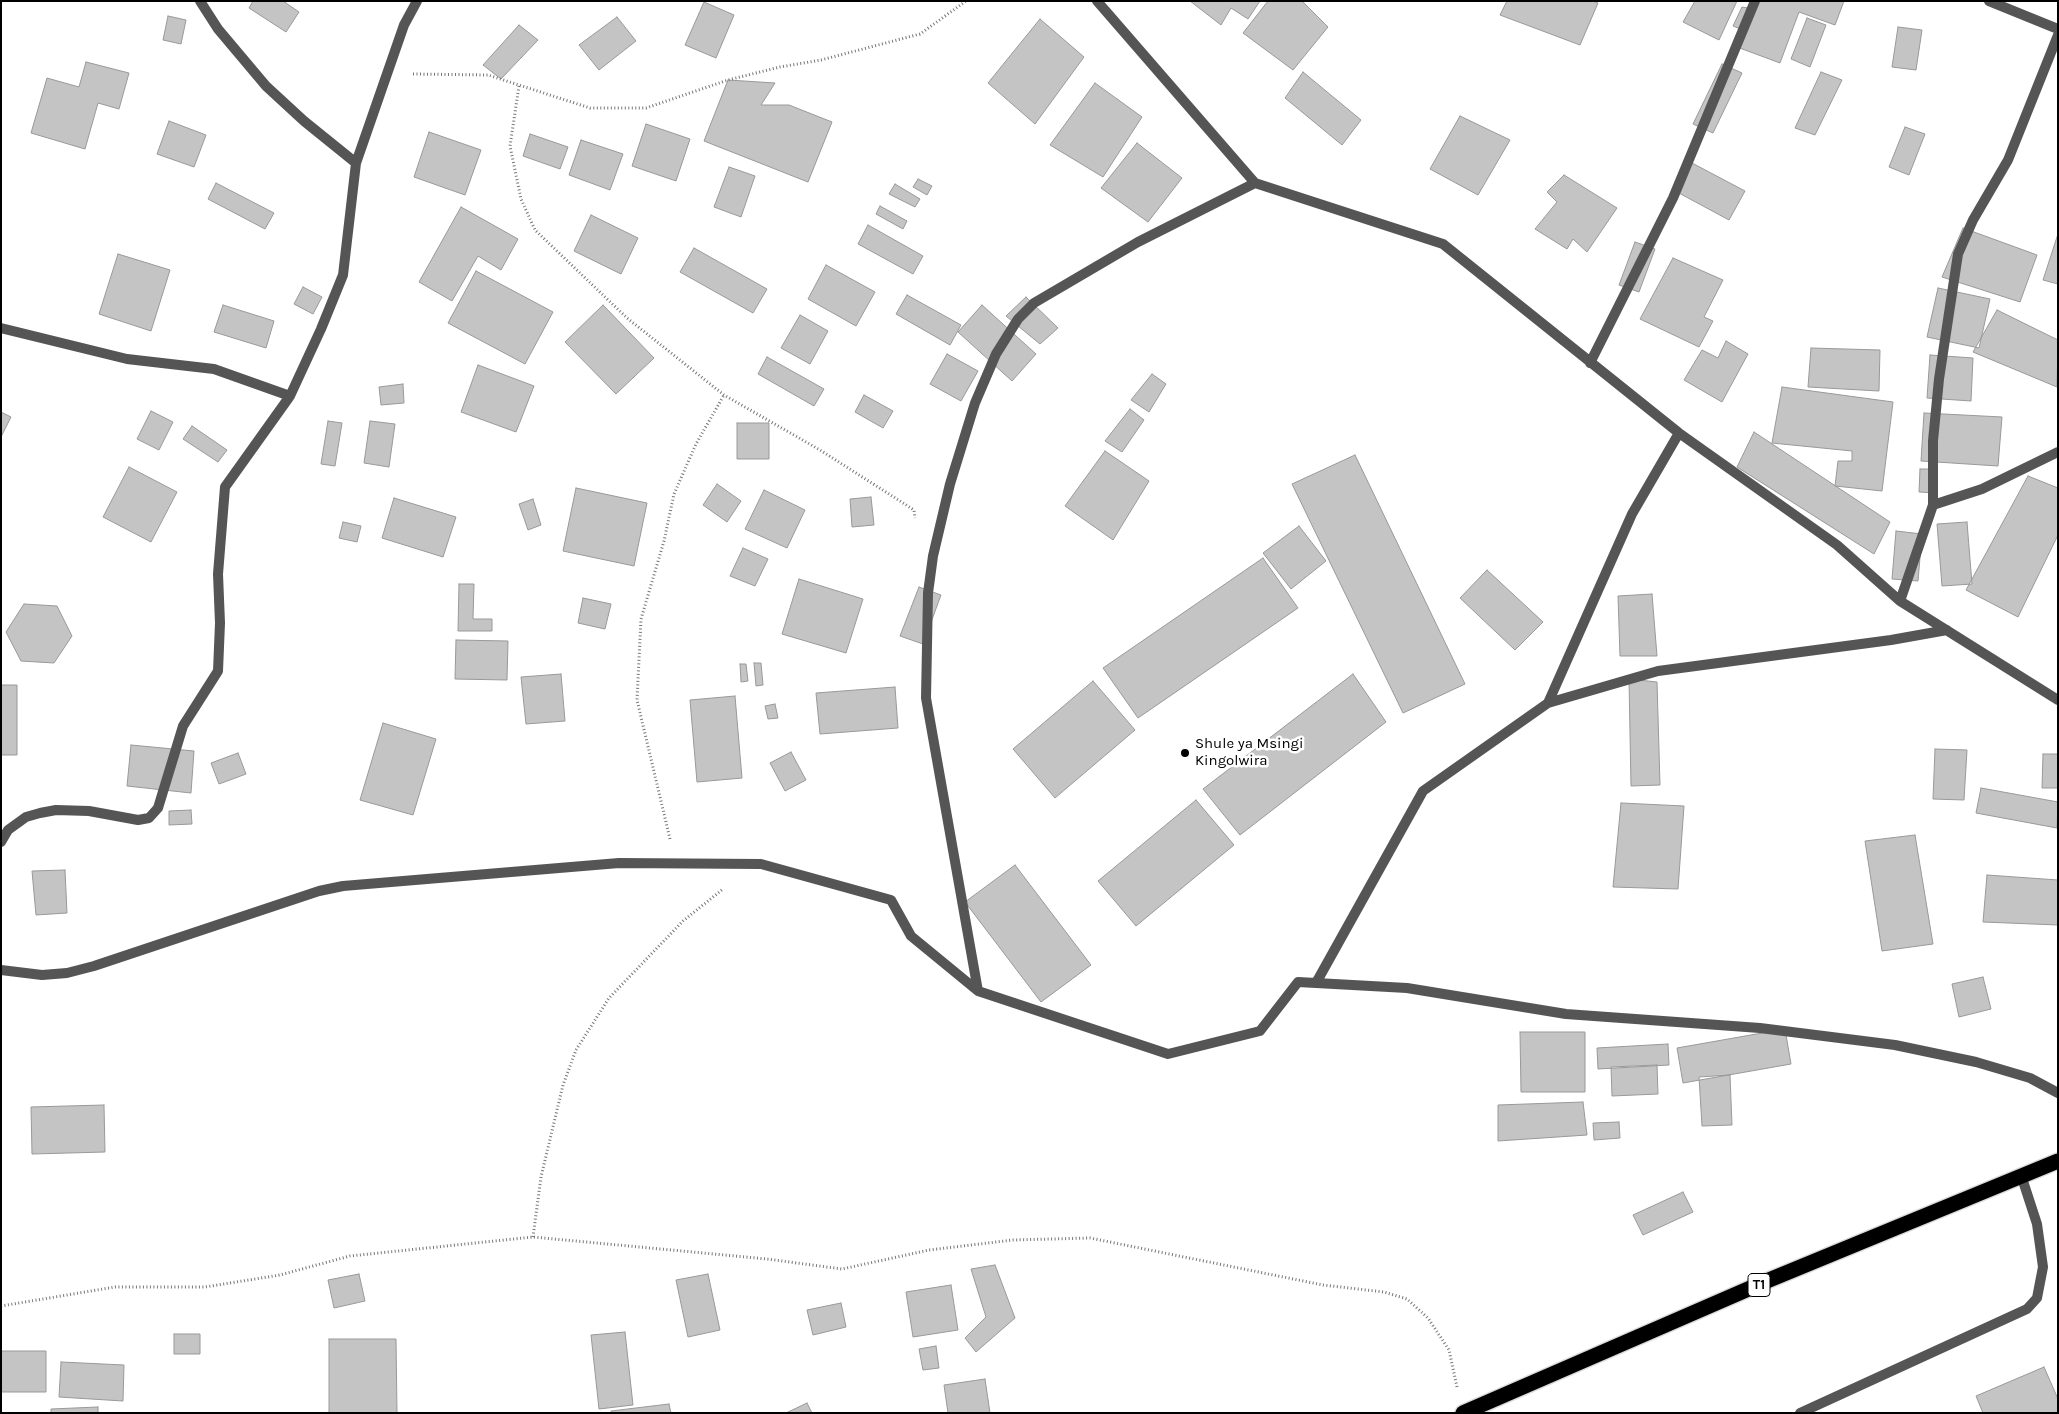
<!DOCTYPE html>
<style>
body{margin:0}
#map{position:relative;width:2059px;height:1414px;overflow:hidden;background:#fff;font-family:Karla,sans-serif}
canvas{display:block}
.frame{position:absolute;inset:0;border:2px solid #000;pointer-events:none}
</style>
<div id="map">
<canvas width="2059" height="1414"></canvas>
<div class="frame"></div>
</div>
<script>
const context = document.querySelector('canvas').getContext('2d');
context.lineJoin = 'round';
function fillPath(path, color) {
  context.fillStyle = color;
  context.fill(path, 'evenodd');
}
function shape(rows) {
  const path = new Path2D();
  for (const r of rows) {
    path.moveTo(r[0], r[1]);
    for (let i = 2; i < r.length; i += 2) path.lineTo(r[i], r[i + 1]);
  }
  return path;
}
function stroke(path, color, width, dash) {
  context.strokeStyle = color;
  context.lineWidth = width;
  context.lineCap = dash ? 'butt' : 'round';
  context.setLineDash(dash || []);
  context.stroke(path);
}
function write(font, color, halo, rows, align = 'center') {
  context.font = font + ' Karla,sans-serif';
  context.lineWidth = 5;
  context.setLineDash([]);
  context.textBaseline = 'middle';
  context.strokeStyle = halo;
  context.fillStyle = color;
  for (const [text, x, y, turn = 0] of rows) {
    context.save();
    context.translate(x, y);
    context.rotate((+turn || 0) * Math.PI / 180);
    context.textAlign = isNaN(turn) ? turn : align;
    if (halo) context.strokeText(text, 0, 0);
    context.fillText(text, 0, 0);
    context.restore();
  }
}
const building = shape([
 [253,1,283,1,299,12,286,32,249,8,253,1],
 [1190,1,1260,1,1248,19,1231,8,1221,25,1190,1],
 [1268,1,1302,1,1328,27,1293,70,1243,33,1268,1],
 [1507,1,1593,1,1598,3,1580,45,1500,15,1507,1],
 [1695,1,1737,1,1719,40,1683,22,1695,1],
 [1751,1,1844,1,1835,25,1799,12,1780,63,1737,47,1743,30,1733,26,1742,7,1748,8,1751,1],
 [704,2,734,15,716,58,685,45,704,2],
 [168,16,186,20,181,44,163,40,168,16],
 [617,17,636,41,599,70,579,45,617,17],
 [1807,18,1826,25,1810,67,1791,59,1807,18],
 [1040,19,1084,57,1035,124,988,83,1040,19],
 [519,25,538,40,501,79,483,65,519,25],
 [1898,27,1922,30,1916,70,1892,67,1898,27],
 [86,62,129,73,119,109,98,103,85,149,31,133,47,78,79,87,86,62],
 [1722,64,1742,73,1713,133,1693,124,1722,64],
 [1303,72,1361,120,1342,145,1285,98,1303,72],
 [1821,72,1842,80,1815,135,1795,128,1821,72],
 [728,80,775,83,761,105,789,105,832,122,808,182,704,141,728,80],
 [1095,83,1142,117,1103,177,1050,145,1095,83],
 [1460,116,1510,140,1478,195,1430,169,1460,116],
 [169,121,206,135,194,167,157,154,169,121],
 [646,124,690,139,676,181,632,166,646,124],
 [1905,127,1925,134,1909,175,1889,167,1905,127],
 [429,132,481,150,465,195,414,177,429,132],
 [530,134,568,147,560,169,523,156,530,134],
 [581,140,623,154,610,190,569,175,581,140],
 [1137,143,1182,178,1148,222,1101,188,1137,143],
 [1692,163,1745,191,1729,220,1677,192,1692,163],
 [729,167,755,176,741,217,714,207,729,167],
 [1564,175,1617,208,1587,252,1573,239,1567,249,1535,229,1557,202,1547,192,1564,175],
 [918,179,932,186,927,195,913,187,918,179],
 [216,183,274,213,265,229,208,199,216,183],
 [895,184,920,199,915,207,889,194,895,184],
 [880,206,907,221,903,229,876,214,880,206],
 [461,207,518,239,501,270,478,256,452,301,419,282,461,207],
 [591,215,638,238,621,274,574,251,591,215],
 [868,225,923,256,913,274,858,244,868,225],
 [1963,228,2037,255,2020,302,1942,277,1963,228],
 [2057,237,2058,238,2058,284,2043,280,2057,237],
 [1635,242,1655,249,1639,292,1619,285,1635,242],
 [694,248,767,289,753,313,680,272,694,248],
 [118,254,170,270,151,331,99,314,118,254],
 [1673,258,1723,280,1704,317,1713,321,1699,347,1640,319,1673,258],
 [826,265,875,292,856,326,808,299,826,265],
 [476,271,553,312,525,364,448,323,476,271],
 [303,287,322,297,313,314,294,304,303,287],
 [1938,288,1990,299,1979,348,1927,337,1938,288],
 [907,295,961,325,950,345,896,314,907,295],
 [1026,297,1058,328,1040,344,1006,316,1026,297],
 [223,305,274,321,266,348,214,332,223,305],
 [603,305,654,358,616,394,565,342,603,305],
 [982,305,1036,354,1012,381,958,332,982,305],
 [1997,310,2058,340,2057,387,1973,352,1997,310],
 [800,315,828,331,810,364,781,348,800,315],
 [1726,341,1748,354,1722,402,1684,380,1702,350,1718,358,1726,341],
 [1811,348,1880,350,1879,391,1808,387,1811,348],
 [947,354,978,371,961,401,930,384,947,354],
 [1930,355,1973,358,1971,401,1927,398,1930,355],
 [767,357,824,389,814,406,758,374,767,357],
 [478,365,534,386,516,432,461,412,478,365],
 [1152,374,1166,384,1149,412,1131,400,1152,374],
 [403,384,404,403,381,405,379,387,403,384],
 [1782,387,1893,402,1882,491,1835,486,1838,461,1852,461,1852,451,1772,443,1782,387],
 [864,395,893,411,883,428,855,412,864,395],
 [1130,409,1144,420,1122,452,1105,441,1130,409],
 [151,411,173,422,159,450,137,439,151,411],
 [1,412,11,417,1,437,1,412],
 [1924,413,2002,417,1998,466,1921,461,1924,413],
 [328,421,342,423,335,466,321,464,328,421],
 [370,421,395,424,389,467,364,463,370,421],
 [737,423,769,423,769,459,737,459,737,423],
 [192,426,227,450,218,462,183,439,192,426],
 [1754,432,1890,522,1874,554,1737,467,1754,432],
 [1105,451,1149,481,1113,540,1065,506,1105,451],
 [1355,455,1465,684,1403,713,1292,484,1355,455],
 [129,467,177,492,151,542,103,517,129,467],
 [1920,469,1936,469,1935,493,1919,492,1920,469],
 [2028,476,2058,488,2058,535,2018,617,1966,590,2028,476],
 [717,484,741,501,727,522,703,505,717,484],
 [576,488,647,503,634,566,563,551,576,488],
 [764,490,805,510,787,548,745,529,764,490],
 [871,497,874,525,852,527,850,499,871,497],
 [394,498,456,517,443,557,382,538,394,498],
 [533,499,541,525,528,530,519,504,533,499],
 [343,522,361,526,357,542,339,538,343,522],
 [1967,522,1972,584,1942,586,1937,524,1967,522],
 [1299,526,1326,561,1291,589,1263,553,1299,526],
 [1896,531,1922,534,1918,581,1892,579,1896,531],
 [743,548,768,559,755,586,730,576,743,548],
 [1263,558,1298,608,1138,718,1103,668,1263,558],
 [1487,570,1543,622,1515,650,1460,598,1487,570],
 [799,579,863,599,846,653,782,634,799,579],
 [459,584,474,584,473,619,492,619,492,631,458,631,459,584],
 [919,587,941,595,923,644,900,636,919,587],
 [1652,594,1657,656,1620,656,1618,596,1652,594],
 [583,598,611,604,605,629,578,623,583,598],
 [24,604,57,606,72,636,54,663,21,661,6,632,24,604],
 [456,640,508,641,507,680,455,679,456,640],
 [754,663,761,663,763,685,756,686,754,663],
 [740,664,746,664,748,681,741,682,740,664],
 [561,674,565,721,526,724,521,677,561,674],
 [1353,674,1386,722,1240,835,1203,789,1353,674],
 [1629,679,1657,682,1660,785,1631,786,1629,679],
 [1093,681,1135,730,1055,798,1013,749,1093,681],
 [1,685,17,685,17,755,1,755,1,685],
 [895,687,898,728,820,734,816,693,895,687],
 [735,696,742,778,697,782,690,700,735,696],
 [775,704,778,718,768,719,765,706,775,704],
 [383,723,436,739,413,815,360,800,383,723],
 [131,745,194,751,191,793,127,786,131,745],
 [1935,749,1967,750,1964,800,1933,799,1935,749],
 [791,752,806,780,785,791,770,763,791,752],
 [238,753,246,774,219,784,211,763,238,753],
 [2043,754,2058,754,2058,788,2042,788,2043,754],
 [1981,788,2058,802,2057,828,1976,813,1981,788],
 [1196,800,1234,845,1136,926,1098,881,1196,800],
 [1621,803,1684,806,1678,889,1613,887,1621,803],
 [191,810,192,824,169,825,169,811,191,810],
 [1915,835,1933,944,1882,951,1865,841,1915,835],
 [1015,865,1091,965,1041,1002,965,902,1015,865],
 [65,870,67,913,36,915,32,871,65,870],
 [1987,875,2058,880,2058,925,1983,922,1987,875],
 [1983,977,1991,1009,1959,1017,1952,984,1983,977],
 [1785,1029,1791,1064,1683,1083,1677,1048,1785,1029],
 [1520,1032,1585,1032,1585,1092,1521,1092,1520,1032],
 [1668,1044,1669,1065,1598,1069,1597,1048,1668,1044],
 [1657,1065,1658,1094,1612,1096,1611,1067,1657,1065],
 [1730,1075,1732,1125,1702,1126,1699,1077,1730,1075],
 [1583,1102,1587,1135,1498,1141,1498,1105,1583,1102],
 [104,1105,105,1152,32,1154,31,1107,104,1105],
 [1619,1122,1620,1138,1594,1140,1593,1123,1619,1122],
 [1683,1192,1693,1212,1643,1235,1633,1215,1683,1192],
 [995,1265,1015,1318,976,1352,965,1338,986,1317,971,1269,995,1265],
 [359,1274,365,1301,334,1308,328,1280,359,1274],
 [708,1274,720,1330,688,1337,676,1280,708,1274],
 [951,1285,958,1330,913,1337,906,1292,951,1285],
 [841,1303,846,1327,813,1335,807,1310,841,1303],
 [625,1332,633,1405,599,1409,591,1335,625,1332],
 [174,1334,200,1334,200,1354,174,1354,174,1334],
 [329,1339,396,1339,397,1413,329,1413,329,1339],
 [936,1346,939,1368,923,1370,919,1349,936,1346],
 [1,1351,46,1351,46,1392,1,1392,1,1351],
 [61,1362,124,1365,123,1401,59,1397,61,1362],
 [2044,1367,2058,1399,2058,1413,1983,1413,1976,1396,2044,1367],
 [985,1379,990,1413,948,1413,944,1385,985,1379],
 [807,1403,812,1413,786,1413,807,1403],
 [669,1404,671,1413,611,1413,611,1411,669,1404],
 [98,1407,98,1413,51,1413,51,1409,98,1407]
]);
fillPath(building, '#c4c4c4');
stroke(building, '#999', 1);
const highway = shape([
 [1463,1413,1769,1280,2058,1161]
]);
stroke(highway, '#dbdbdb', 18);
stroke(shape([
 [413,74,488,75,590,108,646,108,728,80,780,67,821,60,920,34,966,1],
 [519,86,510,146,521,199,535,230,627,318,724,395,820,450,914,510,915,518],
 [670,839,637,700,641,619,664,541,674,494,696,444,724,395],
 [533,1237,541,1177,563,1085,576,1050,609,998,683,921,723,889],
 [1,1306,115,1287,205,1287,280,1275,350,1256,533,1237,767,1259,842,1269,929,1250,1013,1240,1090,1238,1323,1285,1384,1292,1407,1299,1428,1318,1449,1350,1457,1387]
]), '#777', 3, [1, 2.5]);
stroke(shape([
 [200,1,218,29,266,86,304,121,356,163],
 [1097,1,1255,183,1443,244,1679,433,1837,545,1900,601,2058,700],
 [1989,1,2058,29],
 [1,328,127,359,214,369,290,396],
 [1590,363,1673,198,1755,1],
 [1933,505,1982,489,2058,452],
 [1900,601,1933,505,1933,441,1939,379,1958,254,1973,220,2008,160,2058,35],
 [1548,703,1632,514,1679,433],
 [1,842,8,830,26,817,40,813,56,810,89,811,138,820,149,818,158,808,183,726,218,671,220,623,218,574,225,487,290,396,321,329,343,275,356,163,404,25,417,1],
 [1,970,42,975,67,973,94,966,319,891,343,886,619,863,761,864,891,900,911,936,978,991,1168,1054,1260,1031,1298,982,1407,988,1566,1014,1760,1028,1895,1045,1976,1062,2030,1078,2058,1093],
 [1316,983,1423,791,1548,703,1658,671,1891,640,1947,630],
 [978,991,926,698,928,593,933,556,950,484,975,403,996,354,1018,319,1034,303,1138,242,1255,183],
 [1800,1413,2027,1309,2037,1298,2043,1267,2037,1224,2022,1178]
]), '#555', 10);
stroke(highway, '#000', 15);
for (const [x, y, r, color] of [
 [1185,753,5,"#000"]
]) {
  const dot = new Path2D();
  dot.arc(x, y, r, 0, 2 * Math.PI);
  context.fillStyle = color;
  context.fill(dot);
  stroke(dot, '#fff', 2);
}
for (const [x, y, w] of [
 [1759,1285,22]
]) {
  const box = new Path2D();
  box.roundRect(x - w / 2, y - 11.5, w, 23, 4);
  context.fillStyle = '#fff';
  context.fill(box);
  stroke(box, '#000', 1);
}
write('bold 14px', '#000', null, [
 ["T1",1759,1285]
]);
write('15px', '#000', '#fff', [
 ["Shule ya Msingi",1195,744],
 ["Kingolwira",1195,761]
], 'left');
</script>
